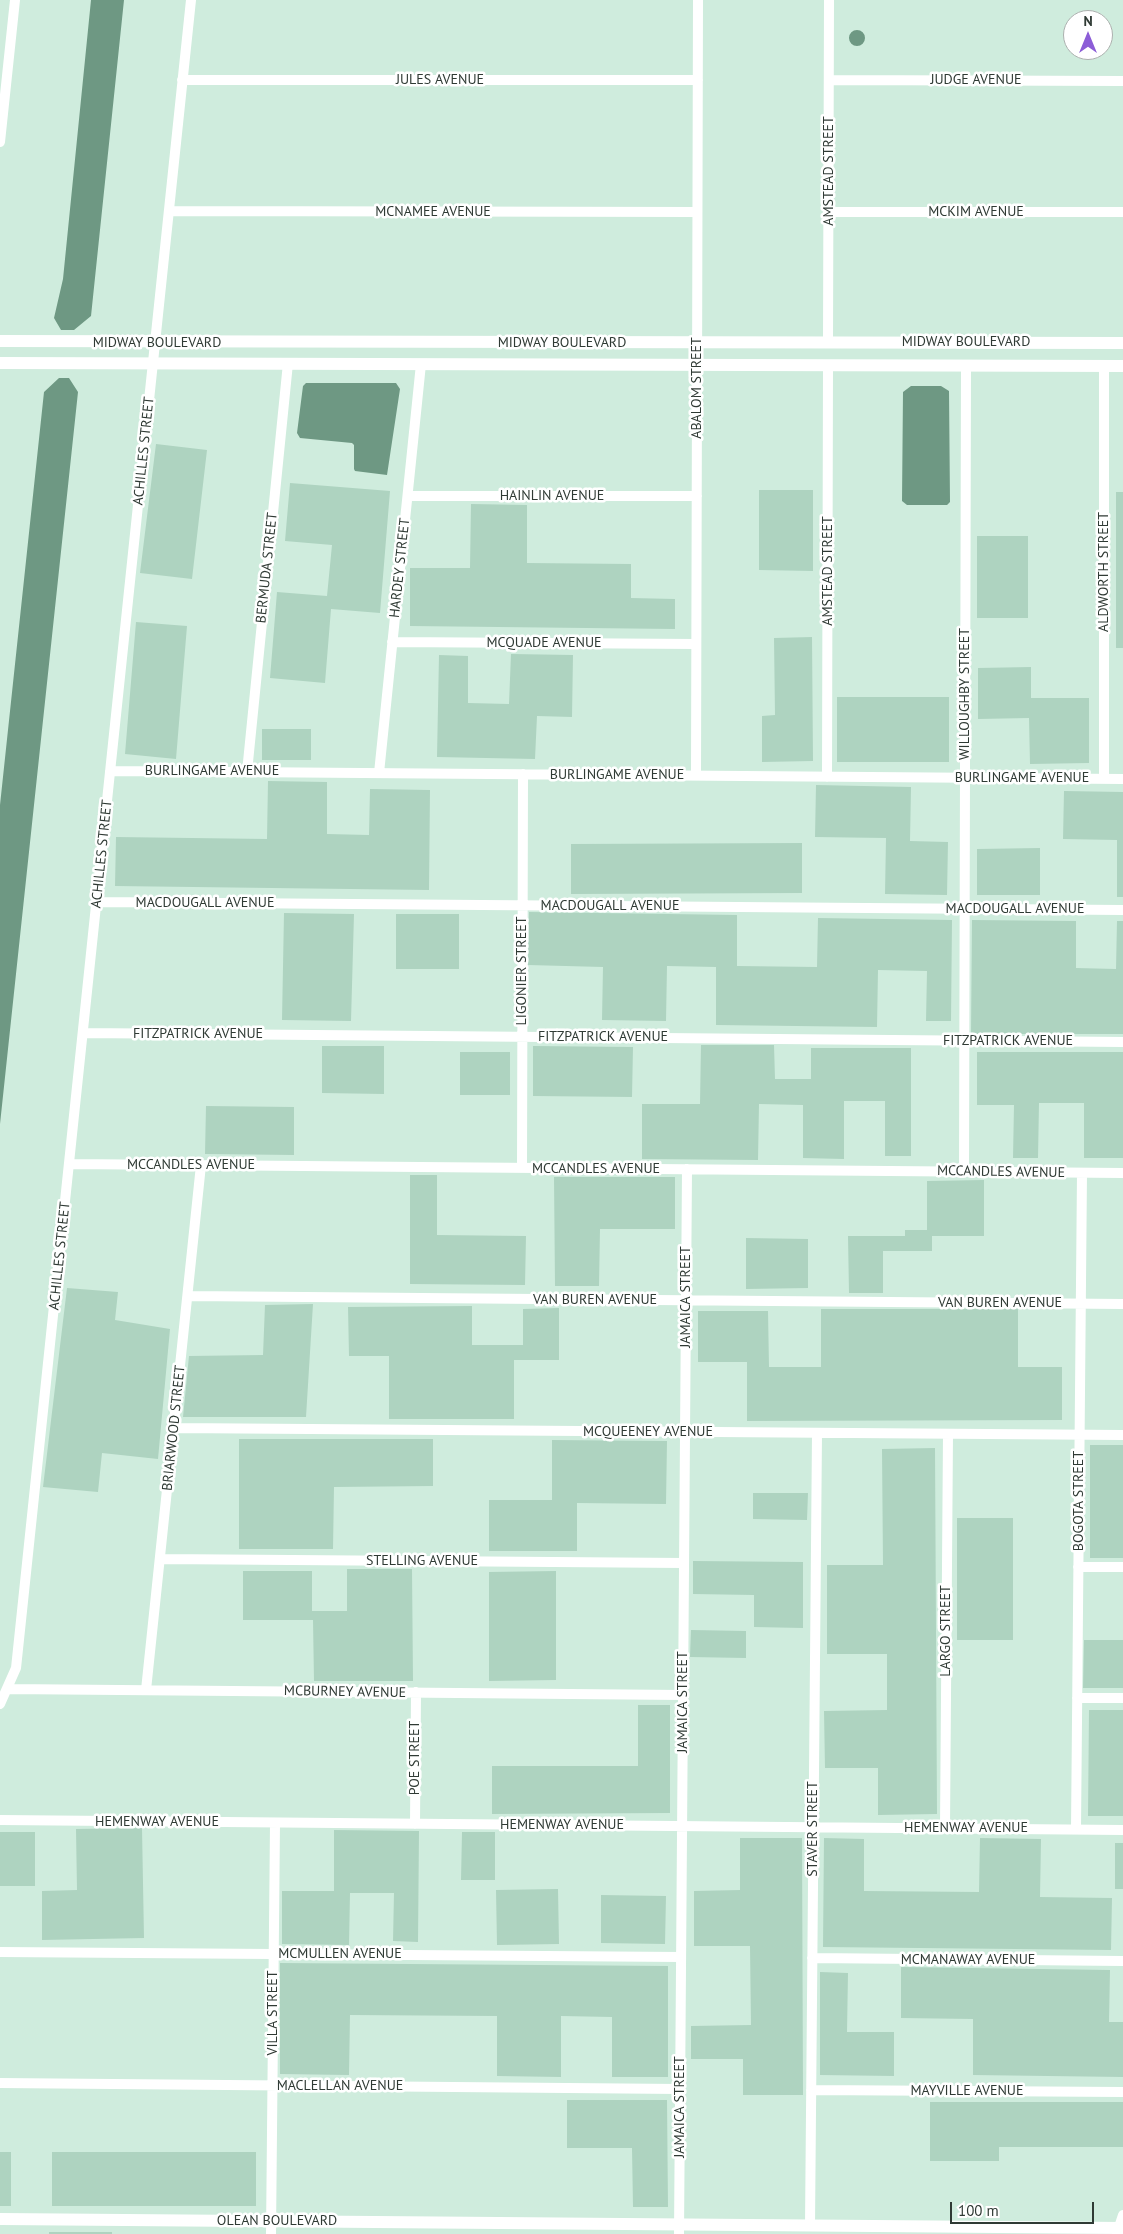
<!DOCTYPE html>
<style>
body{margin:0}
#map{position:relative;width:1123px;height:2234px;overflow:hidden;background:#cfecdd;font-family:"PT Sans",sans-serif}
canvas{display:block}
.north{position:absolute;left:1063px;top:10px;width:50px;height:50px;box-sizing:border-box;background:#fff;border:1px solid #acb0ae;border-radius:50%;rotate:0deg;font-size:14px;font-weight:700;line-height:20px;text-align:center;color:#2f3a34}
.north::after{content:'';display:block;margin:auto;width:18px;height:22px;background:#8c5dd7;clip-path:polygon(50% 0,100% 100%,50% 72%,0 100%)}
.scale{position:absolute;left:950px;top:2202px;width:144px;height:22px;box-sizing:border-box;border:2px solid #2f3a34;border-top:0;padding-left:6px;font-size:15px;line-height:18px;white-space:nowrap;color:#2f3a34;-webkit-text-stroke:4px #fff;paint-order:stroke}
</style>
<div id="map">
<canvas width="1123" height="2234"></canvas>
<div class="north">N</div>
<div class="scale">100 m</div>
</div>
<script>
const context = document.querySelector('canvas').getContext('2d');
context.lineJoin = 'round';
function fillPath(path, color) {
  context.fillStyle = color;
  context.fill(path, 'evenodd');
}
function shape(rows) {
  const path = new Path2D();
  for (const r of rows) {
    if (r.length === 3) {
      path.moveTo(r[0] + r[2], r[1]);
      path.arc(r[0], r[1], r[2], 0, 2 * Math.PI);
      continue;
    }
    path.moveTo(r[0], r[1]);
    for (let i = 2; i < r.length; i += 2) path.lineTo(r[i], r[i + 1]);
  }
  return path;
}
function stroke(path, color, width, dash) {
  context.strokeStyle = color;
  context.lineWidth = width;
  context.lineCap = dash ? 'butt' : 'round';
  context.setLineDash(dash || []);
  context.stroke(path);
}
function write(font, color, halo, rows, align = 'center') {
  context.font = font + ' "PT Sans",sans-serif';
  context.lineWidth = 5;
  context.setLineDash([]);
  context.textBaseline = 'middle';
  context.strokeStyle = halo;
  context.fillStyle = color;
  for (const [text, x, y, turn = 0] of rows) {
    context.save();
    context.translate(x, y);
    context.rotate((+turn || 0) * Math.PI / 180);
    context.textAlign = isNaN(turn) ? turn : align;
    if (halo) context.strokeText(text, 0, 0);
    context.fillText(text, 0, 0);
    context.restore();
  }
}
fillPath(shape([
 [156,444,207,450,192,579,140,573],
 [290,483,390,491,380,613,331,609,325,683,270,678,277,592,327,596,332,545,285,541],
 [759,490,813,490,813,571,759,570],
 [1116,492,1123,492,1123,648,1116,648],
 [471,504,527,505,527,563,631,564,631,598,675,599,675,629,410,626,410,568,470,568],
 [977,536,1028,536,1028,618,977,618],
 [136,622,187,626,176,759,125,754],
 [812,637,813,761,762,762,762,716,775,715,774,638],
 [511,654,573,655,572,717,537,716,535,759,437,757,439,655,468,656,468,703,509,704],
 [1031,667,1031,698,1089,698,1089,763,1030,764,1029,718,978,719,978,668],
 [837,697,949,697,949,762,837,762],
 [262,729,311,729,311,760,262,760],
 [268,781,327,782,327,834,369,835,370,789,430,790,429,890,115,886,116,837,267,839],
 [816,785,911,787,910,841,948,842,947,895,885,894,886,838,815,837],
 [1064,791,1123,792,1123,897,1117,897,1117,840,1063,839],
 [802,843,802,893,571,894,571,844],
 [1040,848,1040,895,977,895,977,849],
 [529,912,737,915,737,966,817,967,818,918,952,920,951,1021,926,1021,927,971,878,970,877,1027,716,1025,716,967,667,966,666,1021,602,1020,603,967,528,965],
 [284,913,354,914,351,1021,282,1020],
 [396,914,459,914,459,969,396,969],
 [972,920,1076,921,1076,968,1116,969,1117,921,1123,921,1123,1034,971,1034],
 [701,1045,774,1045,775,1079,811,1079,811,1048,911,1048,911,1156,885,1156,885,1101,844,1101,844,1159,803,1158,803,1105,759,1104,758,1160,642,1159,642,1104,700,1104],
 [322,1046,384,1046,384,1094,322,1093],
 [533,1046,633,1047,632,1097,533,1096],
 [460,1052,510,1052,510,1095,460,1095],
 [977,1052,1123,1052,1123,1158,1084,1158,1084,1103,1039,1103,1038,1158,1013,1158,1014,1105,977,1105],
 [206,1106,294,1107,294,1155,205,1154],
 [410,1175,437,1175,437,1235,526,1236,525,1285,410,1284],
 [554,1177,675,1177,675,1229,600,1229,599,1286,555,1286],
 [984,1180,984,1236,932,1236,932,1251,883,1251,883,1293,849,1293,848,1236,905,1236,905,1230,927,1230,927,1181],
 [746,1238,808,1239,808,1288,746,1289],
 [67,1288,118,1292,115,1320,170,1329,158,1459,102,1453,98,1492,43,1487],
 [313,1304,306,1417,183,1417,189,1356,263,1355,265,1305],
 [472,1306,472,1345,523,1345,523,1309,559,1308,559,1360,514,1360,514,1419,389,1419,389,1356,349,1356,348,1307],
 [821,1309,1018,1309,1018,1367,1062,1367,1062,1420,747,1421,747,1362,698,1362,698,1311,768,1311,769,1367,821,1367],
 [239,1439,433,1439,433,1486,334,1487,333,1549,239,1549],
 [552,1440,667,1441,666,1504,577,1503,577,1551,489,1551,489,1500,552,1500],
 [1090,1445,1123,1445,1123,1558,1090,1558],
 [935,1448,937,1814,878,1815,878,1768,825,1768,824,1711,887,1710,887,1654,827,1654,827,1565,883,1565,882,1449],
 [753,1493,808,1493,807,1520,753,1519],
 [957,1518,1013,1518,1013,1640,957,1640],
 [693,1561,803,1562,803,1628,754,1627,754,1595,693,1594],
 [347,1569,412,1569,413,1681,314,1681,313,1620,243,1620,243,1571,312,1571,312,1611,347,1611],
 [556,1571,556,1680,489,1681,489,1572],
 [691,1630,746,1631,746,1658,690,1657],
 [1084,1640,1123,1640,1123,1688,1083,1688],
 [638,1705,670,1705,670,1813,492,1814,492,1766,638,1766],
 [1089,1710,1123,1710,1123,1816,1088,1816],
 [142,1828,144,1938,42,1940,42,1891,77,1890,76,1829],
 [334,1830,419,1831,418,1942,393,1941,394,1893,350,1893,349,1945,282,1944,282,1891,334,1891],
 [0,1832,35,1832,35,1886,0,1886,0,1938],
 [462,1832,495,1832,495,1880,461,1880],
 [740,1838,802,1838,803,2095,743,2095,743,2059,691,2059,691,2026,751,2025,750,1946,694,1946,694,1891,740,1890],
 [824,1838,864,1839,864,1891,979,1892,980,1838,1041,1839,1040,1897,1112,1898,1111,1950,823,1947],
 [1115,1843,1123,1843,1123,1889,1115,1889],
 [558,1889,559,1944,497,1945,496,1890],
 [601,1895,666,1896,665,1944,601,1943],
 [280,1963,668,1966,668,2077,612,2077,612,2017,561,2016,561,2077,497,2076,497,2016,350,2015,349,2075,280,2074],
 [901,1967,1110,1970,1109,2022,1123,2022,1123,2077,973,2075,973,2019,901,2018],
 [820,1972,848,1973,847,2032,894,2032,894,2076,820,2075],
 [567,2100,667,2100,668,2207,633,2207,632,2148,567,2148],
 [930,2102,1123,2102,1123,2147,999,2147,999,2161,930,2161],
 [0,2152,11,2152,11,2206,0,2206],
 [52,2152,256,2152,256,2206,52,2206],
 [49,2232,112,2232,112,2234,49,2234]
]), '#aed3c0');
fillPath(shape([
 [91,0,124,0,91,316,74,330,61,330,54,318,63,279],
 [857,38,8],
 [59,378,69,378,78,392,0,1124,0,805,44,392],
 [306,383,396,383,400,389,387,475,355,471,354,469,354,445,352,443,300,438,297,433,303,386],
 [911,386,941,386,949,391,950,502,947,505,907,505,902,501,903,392]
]), '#6e9883');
stroke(shape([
 [182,80,698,80],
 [829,80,1123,81],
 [0,142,15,0],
 [169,211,697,212],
 [829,212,1123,212],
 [828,341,829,0],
 [408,496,697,496],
 [392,642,696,644],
 [110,771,1123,779],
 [247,772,288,363],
 [379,773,421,364],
 [696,775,698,0],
 [827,777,828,366],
 [1104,779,1104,366],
 [97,902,1123,910],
 [83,1033,1123,1042],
 [69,1164,1123,1173],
 [522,1168,523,774],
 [964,1172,966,366],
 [188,1296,1123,1304],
 [174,1428,1123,1435],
 [160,1559,684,1563],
 [1078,1567,1123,1567],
 [7,1689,683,1695],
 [146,1690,201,1165],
 [1077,1698,1123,1698],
 [0,1704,16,1668,191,0],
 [0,1820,1123,1830],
 [415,1824,416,1692],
 [945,1828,948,1434],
 [1076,1829,1082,1173],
 [0,1952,681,1957],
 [812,1958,1123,1961],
 [0,2083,680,2089],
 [811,2090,1123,2092],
 [810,2225,817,1433],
 [1117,2233,1123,2215],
 [271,2234,275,1823],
 [679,2234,687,1169]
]), '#fff', 10);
stroke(shape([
 [0,341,1123,343],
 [0,363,1123,366],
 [0,2219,1123,2228]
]), '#fff', 12);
write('14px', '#2f3a34', '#fff', [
 ["JULES AVENUE",440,80],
 ["JUDGE AVENUE",976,80],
 ["AMSTEAD STREET",829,171,-90],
 ["MCNAMEE AVENUE",433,212],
 ["MCKIM AVENUE",976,212],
 ["MIDWAY BOULEVARD",966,342],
 ["MIDWAY BOULEVARD",157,343],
 ["MIDWAY BOULEVARD",562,343],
 ["ABALOM STREET",697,388,-90],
 ["ACHILLES STREET",144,451,-84],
 ["HAINLIN AVENUE",552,496],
 ["BERMUDA STREET",267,568,-84],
 ["HARDEY STREET",400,568,-84],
 ["AMSTEAD STREET",828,571,-90],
 ["ALDWORTH STREET",1104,572,-90],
 ["MCQUADE AVENUE",544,643],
 ["WILLOUGHBY STREET",965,694,-90],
 ["BURLINGAME AVENUE",212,771],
 ["BURLINGAME AVENUE",617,775],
 ["BURLINGAME AVENUE",1022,778],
 ["ACHILLES STREET",102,854,-84],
 ["MACDOUGALL AVENUE",205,903],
 ["MACDOUGALL AVENUE",610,906],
 ["MACDOUGALL AVENUE",1015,909],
 ["LIGONIER STREET",522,971,-90],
 ["FITZPATRICK AVENUE",198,1034],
 ["FITZPATRICK AVENUE",603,1037],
 ["FITZPATRICK AVENUE",1008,1041],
 ["MCCANDLES AVENUE",191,1165],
 ["MCCANDLES AVENUE",596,1169],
 ["MCCANDLES AVENUE",1001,1172,1],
 ["ACHILLES STREET",60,1256,-84],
 ["JAMAICA STREET",686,1297,-90],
 ["VAN BUREN AVENUE",595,1300],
 ["VAN BUREN AVENUE",1000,1303],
 ["BRIARWOOD STREET",174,1428,-84],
 ["MCQUEENEY AVENUE",648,1432],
 ["BOGOTA STREET",1079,1501,-90],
 ["STELLING AVENUE",422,1561],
 ["LARGO STREET",946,1631,-90],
 ["MCBURNEY AVENUE",345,1692,1],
 ["JAMAICA STREET",683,1702,-90],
 ["POE STREET",415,1758,-90],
 ["HEMENWAY AVENUE",157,1822],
 ["HEMENWAY AVENUE",562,1825],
 ["HEMENWAY AVENUE",966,1828],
 ["STAVER STREET",813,1829,-90],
 ["MCMULLEN AVENUE",340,1954],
 ["MCMANAWAY AVENUE",968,1960],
 ["VILLA STREET",273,2013,-90],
 ["MACLELLAN AVENUE",340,2086],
 ["MAYVILLE AVENUE",967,2091],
 ["JAMAICA STREET",680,2107,-90],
 ["OLEAN BOULEVARD",277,2221]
]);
</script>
